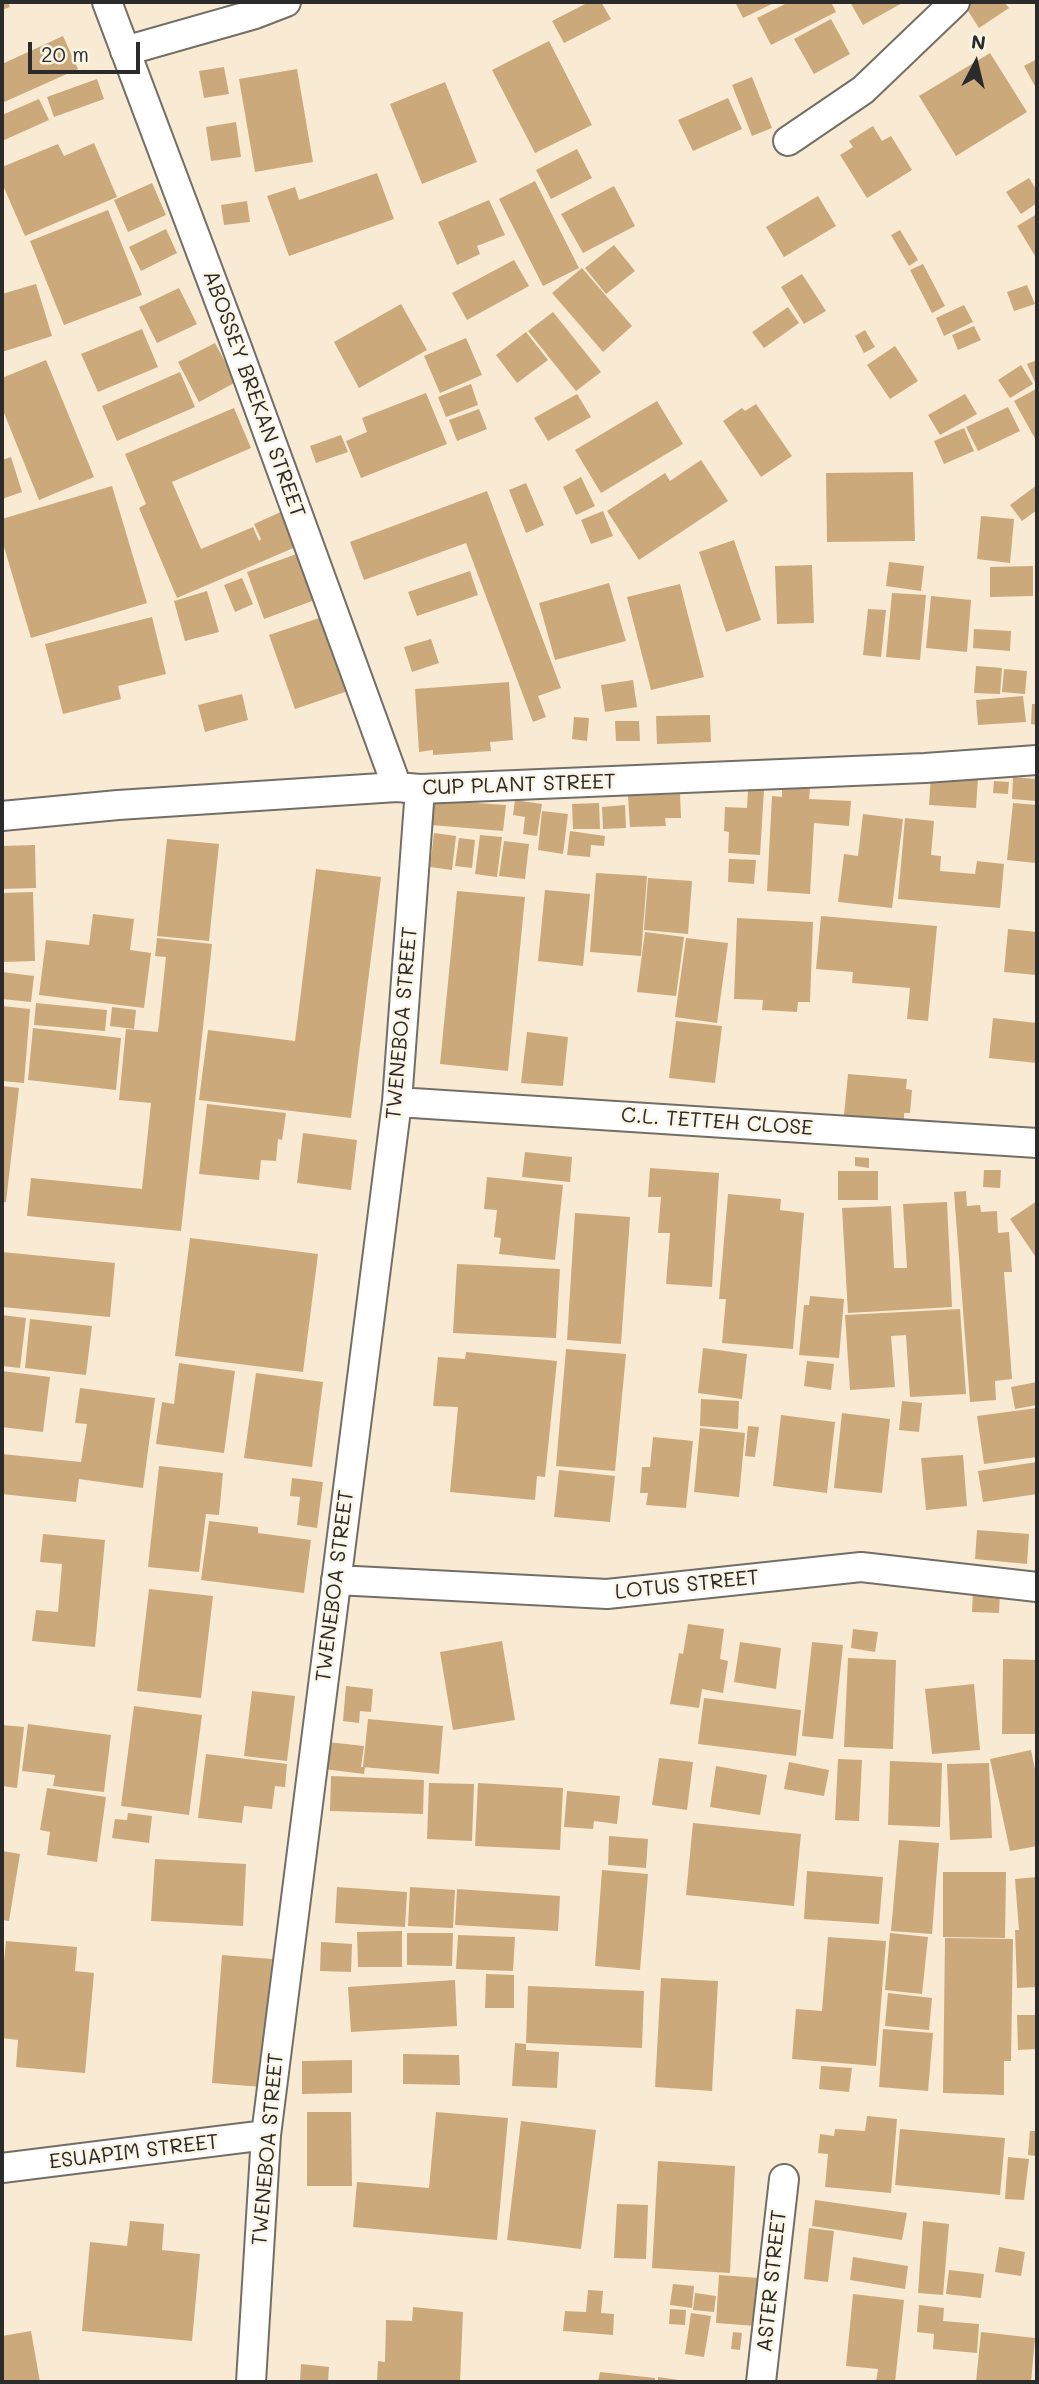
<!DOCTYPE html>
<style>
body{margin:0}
#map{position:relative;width:1039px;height:2384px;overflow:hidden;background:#f9ead4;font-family:Mali,sans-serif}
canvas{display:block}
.frame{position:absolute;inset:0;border:4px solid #2b2b2b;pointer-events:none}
.north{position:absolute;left:941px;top:28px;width:70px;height:70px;-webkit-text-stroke:5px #fcf5e5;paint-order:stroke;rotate:7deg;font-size:19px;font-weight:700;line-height:28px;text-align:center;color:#2b2b2b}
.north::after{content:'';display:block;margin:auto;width:24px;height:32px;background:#2b2b2b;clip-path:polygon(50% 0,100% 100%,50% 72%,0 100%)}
.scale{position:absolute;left:28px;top:42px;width:112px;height:32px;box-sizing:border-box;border:4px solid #2b2b2b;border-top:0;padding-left:9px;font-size:21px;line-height:24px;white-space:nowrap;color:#2b2b2b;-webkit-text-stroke:5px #fcf5e5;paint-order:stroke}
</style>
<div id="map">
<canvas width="1039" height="2384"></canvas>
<div class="frame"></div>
<div class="north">N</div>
<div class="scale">20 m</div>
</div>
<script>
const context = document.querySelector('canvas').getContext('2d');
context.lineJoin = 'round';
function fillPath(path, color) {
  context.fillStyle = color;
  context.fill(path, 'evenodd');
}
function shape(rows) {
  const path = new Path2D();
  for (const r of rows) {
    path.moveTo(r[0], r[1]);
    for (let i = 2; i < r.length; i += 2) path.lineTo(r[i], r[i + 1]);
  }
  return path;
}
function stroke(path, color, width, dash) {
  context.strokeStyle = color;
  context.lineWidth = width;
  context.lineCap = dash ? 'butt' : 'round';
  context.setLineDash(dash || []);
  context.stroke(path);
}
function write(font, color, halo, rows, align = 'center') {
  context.font = font + ' Mali,sans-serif';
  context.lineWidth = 5;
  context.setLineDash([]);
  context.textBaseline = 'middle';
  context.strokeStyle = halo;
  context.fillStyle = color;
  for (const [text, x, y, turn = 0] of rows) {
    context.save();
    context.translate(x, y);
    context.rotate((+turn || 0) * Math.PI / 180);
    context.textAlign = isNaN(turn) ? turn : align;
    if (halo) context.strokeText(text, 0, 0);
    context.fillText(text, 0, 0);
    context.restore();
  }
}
fillPath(shape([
 [2,2,8,2,10,7,2,10],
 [589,2,601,2,611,19,564,43,552,21],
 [735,2,776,2,743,18],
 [789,2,831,2,836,12,771,45,757,18],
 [850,2,904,2,863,25],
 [965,2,1004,2,1009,8,979,28,963,3],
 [831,19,850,54,814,74,794,39],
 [63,36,78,69,2,103,2,64],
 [549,41,592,125,535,153,492,70],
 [990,53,1027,112,956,156,919,96],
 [1037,59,1037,90,1024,66],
 [224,67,229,94,204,98,199,71],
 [297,69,313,162,255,172,239,79],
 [752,77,772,128,752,136,732,85],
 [97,79,104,99,54,117,47,97],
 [445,82,477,162,422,184,390,104],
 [728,98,742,129,693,151,678,120],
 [39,99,49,120,2,141,2,115],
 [236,122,241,157,211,161,206,127],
 [873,126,882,141,891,136,912,170,867,198,840,155,853,147,849,141],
 [94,143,117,197,25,236,2,183,2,167,58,144,64,156],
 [577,149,592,178,551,199,536,170],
 [377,173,394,219,289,256,267,196,295,187,299,200],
 [1029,178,1037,191,1037,203,1021,214,1006,192],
 [535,181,579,268,543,286,499,199],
 [152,183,166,215,128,232,114,200],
 [614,186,635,226,583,253,561,214],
 [818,196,836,226,784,257,766,227],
 [489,200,505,235,477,246,480,254,457,265,438,222],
 [247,201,250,222,224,225,221,205],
 [108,210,142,295,64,325,30,241],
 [1037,214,1037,255,1035,256,1017,226],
 [166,229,177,253,141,271,129,247],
 [900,230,918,260,909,266,891,235],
 [614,245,635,271,606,294,585,268],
 [514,260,529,286,467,320,452,293],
 [923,264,945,306,932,313,910,270],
 [582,268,632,326,603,352,552,293],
 [802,274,826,311,804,324,781,287],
 [36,284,52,336,2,352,2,294],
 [1027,285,1035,304,1014,311,1007,292],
 [179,288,197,324,157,343,139,307],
 [401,304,427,350,359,388,334,342],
 [964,305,973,322,944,336,936,318],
 [788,307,799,323,764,348,752,332],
 [553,312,601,372,576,391,528,331],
 [974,326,981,340,958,350,952,335],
 [142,329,158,367,98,392,81,354],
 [865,330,875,347,864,353,855,336],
 [526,332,548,360,517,383,496,355],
 [466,338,482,375,440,393,424,356],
 [215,343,236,382,199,402,178,362],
 [895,346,918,381,890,399,867,365],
 [46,360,94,477,39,500,2,408,2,378],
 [1037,360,1037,387,1027,364],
 [1021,365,1033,384,1010,398,998,380],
 [180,372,195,407,117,441,102,406],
 [471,384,478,405,446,417,438,397],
 [1036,389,1037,391,1037,442,1014,401],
 [426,393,447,444,361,478,346,441,367,432,362,418],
 [577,394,591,417,548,441,534,418],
 [965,394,977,414,940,435,928,415],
 [657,401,683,444,601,493,575,450],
 [756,404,792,456,761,477,723,421,742,408,745,411],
 [1008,407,1020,431,978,451,966,427],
 [234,408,251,448,172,482,201,549,253,527,259,541,261,539,254,524,283,511,298,546,177,598,139,508,146,504,125,454],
 [479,409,487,429,457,441,449,420],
 [964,428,974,451,944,464,934,441],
 [341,435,348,452,316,463,310,446],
 [11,457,22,492,2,499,2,460],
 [701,460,728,501,639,560,607,511,665,473,670,481],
 [913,472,915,541,827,542,826,473],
 [581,477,595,506,576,515,563,487],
 [526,483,544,525,526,533,509,490],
 [1037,485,1037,510,1022,521,1010,505],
 [112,486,147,603,31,638,2,540,2,519],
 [487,491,561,688,538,696,546,717,533,722,466,543,364,580,350,542],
 [603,511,613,536,591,544,581,520],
 [981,516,1014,519,1010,563,977,559],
 [734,540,761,620,726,632,699,552],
 [302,552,320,598,264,619,247,572],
 [889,562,924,566,921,591,886,586],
 [812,565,814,623,777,624,775,566],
 [1033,566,1033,596,990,597,990,567],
 [470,571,478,595,417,616,408,592],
 [242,578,253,604,235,612,224,585],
 [609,583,626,641,555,660,539,603],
 [680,584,704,677,651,690,627,597],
 [207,591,219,632,185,641,174,601],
 [892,593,926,595,920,660,886,657],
 [931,596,971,600,967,652,926,648],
 [868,609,886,610,881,657,863,655],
 [152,617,166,674,118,686,121,699,63,714,45,644],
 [322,617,348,691,295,709,269,635],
 [974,629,1011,631,1010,651,973,648],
 [431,639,439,663,412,672,404,647],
 [976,666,1002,668,1000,694,974,693],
 [1004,669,1027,671,1025,694,1002,692],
 [633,680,637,707,605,712,601,685],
 [509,682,513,740,490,742,491,751,433,755,433,750,419,752,415,689],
 [242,694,248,720,205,732,198,705],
 [1023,696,1026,722,978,725,976,700],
 [1032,704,1037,704,1037,725,1031,724],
 [710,715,711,742,657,744,656,716],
 [574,717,589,718,587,741,572,739],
 [615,721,639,721,640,741,616,741],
 [931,775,978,778,976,808,929,805],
 [1013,777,1037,779,1036,801,1012,799],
 [994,781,1009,782,1008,794,993,793],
 [782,788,810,789,809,799,851,801,849,826,814,823,810,894,767,891,772,796,782,797],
 [748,790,764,790,760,855,728,853,729,832,724,831,725,807,747,808],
 [680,794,681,818,665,818,666,826,630,827,628,796],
 [433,800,506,805,503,831,431,825],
 [515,800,542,804,537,836,523,834,525,817,513,815],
 [599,803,600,829,573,829,572,804],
 [1013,803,1037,805,1036,863,1007,860],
 [625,805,626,828,603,829,602,807],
 [542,811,568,814,563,854,538,850],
 [863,814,903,819,892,908,838,902,844,854,858,856],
 [905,818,934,821,931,855,941,856,940,871,975,874,977,861,1004,864,1000,908,898,899],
 [570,831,605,836,604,846,591,845,590,857,567,855],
 [434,833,456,836,452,870,430,867],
 [480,835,502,837,497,877,475,874],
 [459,838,475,840,472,868,455,866],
 [167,839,219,844,209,941,157,936],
 [504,841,529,844,525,879,499,876],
 [35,845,36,888,2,889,2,846],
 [729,859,756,860,754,884,728,882],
 [316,869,381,877,351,1118,199,1100,208,1030,295,1041],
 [596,873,647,876,641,956,590,952],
 [648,878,692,881,688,934,644,930],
 [545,890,590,894,583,966,538,961],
 [457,891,525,897,508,1071,440,1064],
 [33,892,35,961,2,962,2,893],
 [93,914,134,919,130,950,151,953,144,1008,39,995,46,940,89,945],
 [821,916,937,926,928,1021,907,1019,910,988,852,983,853,972,816,969],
 [737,918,813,922,810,1002,798,1002,797,1012,762,1010,763,1000,734,999],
 [1008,929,1037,932,1037,975,1004,972],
 [645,932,684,937,676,996,637,992],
 [157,938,212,944,181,1231,27,1216,31,1178,142,1189,151,1103,119,1100,126,1029,158,1032,166,957,155,956],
 [686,938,728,943,717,1023,675,1017],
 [2,972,34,976,31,1002,2,999],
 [36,1003,107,1010,105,1031,34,1025],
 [2,1006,30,1009,24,1083,2,1081],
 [112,1007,136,1010,134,1029,110,1026],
 [993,1018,1037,1023,1037,1063,989,1058],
 [676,1021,722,1026,715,1083,669,1078],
 [33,1028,121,1038,116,1090,28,1080],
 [527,1032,568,1037,563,1086,521,1083],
 [848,1074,907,1079,906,1089,912,1090,910,1113,904,1113,904,1121,844,1115],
 [2,1086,19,1088,6,1202,2,1202],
 [207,1104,286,1113,282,1140,278,1139,276,1161,261,1160,259,1180,199,1174],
 [303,1133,357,1140,351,1190,297,1183],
 [525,1152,572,1157,570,1182,522,1177],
 [855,1157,869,1158,869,1168,855,1166],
 [650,1168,719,1173,712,1287,666,1284,670,1233,658,1233,661,1197,648,1197],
 [984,1170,1001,1170,1000,1188,983,1187],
 [838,1171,878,1171,878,1200,838,1200],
 [487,1177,563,1185,555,1260,499,1254,501,1238,494,1237,497,1210,484,1209],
 [966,1191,967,1206,980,1205,981,1212,997,1211,998,1233,1009,1232,1012,1272,1004,1272,1012,1379,995,1381,996,1400,970,1402,954,1192],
 [728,1194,781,1199,780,1210,804,1213,793,1349,722,1343,726,1299,719,1299],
 [1037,1201,1037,1254,1035,1256,1010,1219],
 [947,1202,952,1307,848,1313,842,1208,891,1206,894,1268,907,1268,903,1204],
 [575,1213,630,1217,621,1344,567,1340],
 [190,1238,318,1254,303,1372,175,1356],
 [2,1252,115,1263,110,1317,2,1307],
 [457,1264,560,1269,556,1338,453,1333],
 [810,1296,844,1299,839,1358,799,1355,804,1305,809,1305],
 [960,1309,966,1394,910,1397,906,1335,891,1336,895,1387,850,1390,845,1315],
 [2,1315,26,1318,20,1368,2,1366],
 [30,1319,92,1326,86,1375,25,1368],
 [703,1348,747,1354,742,1399,698,1393],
 [566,1349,626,1354,615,1471,556,1466],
 [466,1352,557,1361,545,1477,537,1476,535,1500,450,1492,458,1407,433,1406,438,1357,465,1359],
 [807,1361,834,1364,831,1390,804,1386],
 [179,1363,235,1371,224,1453,156,1444,162,1402,174,1404],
 [2,1371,50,1377,43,1432,2,1427],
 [256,1373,323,1382,312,1467,244,1458],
 [1037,1382,1037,1405,1015,1409,1011,1387],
 [80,1388,155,1398,143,1488,79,1479,76,1502,2,1494,2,1454,81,1462,87,1424,75,1423],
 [701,1399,739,1401,738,1429,700,1426],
 [902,1401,922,1403,919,1432,899,1430],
 [1037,1408,1037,1457,984,1464,977,1416],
 [842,1413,890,1419,882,1493,834,1488],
 [781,1415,835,1422,827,1493,773,1486],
 [748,1426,759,1427,755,1457,745,1456],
 [700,1428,745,1433,739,1497,694,1492],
 [653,1437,693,1441,686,1508,646,1505,648,1493,640,1493,642,1467,650,1467],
 [963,1455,967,1506,926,1510,921,1458],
 [1037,1462,1037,1494,983,1502,978,1471],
 [159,1466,223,1473,219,1515,206,1514,199,1572,148,1567],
 [559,1470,615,1476,610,1522,554,1517],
 [292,1478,323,1482,317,1528,297,1525,300,1497,290,1496],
 [209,1521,258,1527,258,1533,311,1540,304,1593,201,1580],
 [977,1530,1029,1534,1027,1564,975,1559],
 [43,1534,105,1540,95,1647,32,1641,36,1610,58,1612,62,1564,40,1562],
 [149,1589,213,1596,201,1698,137,1691],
 [973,1590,1000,1592,999,1613,972,1612],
 [688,1624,724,1629,720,1659,728,1661,723,1693,702,1689,699,1708,670,1704,679,1653,683,1654],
 [853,1629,878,1632,875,1652,851,1648],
 [502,1641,515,1720,453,1730,440,1652],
 [740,1642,781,1648,776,1689,734,1682],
 [812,1642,843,1645,833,1739,802,1736],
 [848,1658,896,1660,893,1749,844,1747],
 [1003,1659,1037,1660,1037,1734,1002,1734],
 [974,1684,980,1750,932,1754,925,1689],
 [346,1686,373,1689,371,1712,360,1711,359,1723,343,1721],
 [252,1691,295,1696,287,1761,244,1756],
 [704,1698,801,1710,796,1756,698,1744],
 [134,1706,202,1715,189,1815,121,1806],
 [368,1719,443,1726,439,1774,363,1767],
 [28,1724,111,1735,104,1792,53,1786,55,1775,22,1771],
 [2,1725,24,1727,17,1788,2,1786],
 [328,1742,364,1746,361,1767,365,1767,364,1774,324,1769],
 [1031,1750,1037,1779,1037,1846,1010,1851,990,1759],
 [206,1754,287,1764,285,1787,275,1786,272,1809,244,1806,242,1823,198,1818],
 [659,1758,693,1762,687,1810,652,1805],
 [838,1759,862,1760,859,1821,835,1820],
 [890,1761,942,1763,940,1827,888,1825],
 [789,1762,829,1770,824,1796,784,1789],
 [989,1763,992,1838,950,1840,947,1764],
 [716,1766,767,1775,760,1815,710,1807],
 [331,1776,424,1780,423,1814,330,1811],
 [429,1783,474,1784,472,1841,427,1839],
 [478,1783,563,1788,560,1850,475,1846],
 [47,1788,106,1797,97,1862,47,1855,50,1832,40,1830],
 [567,1791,620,1796,617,1824,594,1821,593,1829,564,1827],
 [128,1813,152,1816,149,1843,112,1838,115,1819,127,1820],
 [693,1823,801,1834,794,1906,686,1895],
 [609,1836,648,1839,646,1868,608,1865],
 [899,1840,939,1843,932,1934,891,1931],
 [2,1851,20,1854,9,1921,2,1920],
 [155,1859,246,1864,243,1926,151,1921],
 [602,1870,648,1874,640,1970,595,1966],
 [807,1871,883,1877,879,1924,804,1919],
 [943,1872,1006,1872,1005,1938,943,1937],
 [1037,1877,1037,1987,1017,1988,1015,1930,1019,1930,1015,1879],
 [337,1887,407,1892,405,1927,335,1923],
 [410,1887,455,1890,453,1928,408,1926],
 [457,1889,560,1896,558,1931,455,1925],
 [402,1931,402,1967,358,1967,357,1932],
 [407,1933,453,1933,452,1966,407,1965],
 [890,1933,928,1937,922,1994,885,1990],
 [458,1935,515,1937,513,1971,456,1969],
 [828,1937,886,1941,876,2066,792,2059,796,2009,822,2011],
 [945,1938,1013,1939,1011,2061,1004,2061,1004,2095,943,2093],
 [6,1941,77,1947,75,1971,94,1973,85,2073,16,2067,18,2040,2,2038,2,1981],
 [321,1942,352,1944,351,1972,320,1971],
 [222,1955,272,1959,262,2087,212,2083],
 [486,1974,514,1975,514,2008,485,2008],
 [661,1978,718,1981,712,2091,655,2087],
 [455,1980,457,2026,351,2032,348,1987],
 [528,1986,644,1991,642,2048,526,2043],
 [888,1993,932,1998,929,2030,885,2026],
 [1017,2015,1037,2015,1037,2049,1018,2050],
 [883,2029,933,2033,928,2091,879,2087],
 [515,2043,526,2044,526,2050,559,2052,557,2088,512,2086],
 [403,2054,459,2055,460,2085,403,2084],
 [352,2060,352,2093,302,2094,302,2061],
 [821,2066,852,2068,849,2092,819,2089],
 [307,2112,351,2112,352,2186,307,2186],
 [436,2112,508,2118,497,2240,353,2227,357,2182,429,2188],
 [867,2116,897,2119,891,2193,825,2187,828,2154,818,2153,820,2134,834,2136,835,2129,865,2131],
 [521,2121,596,2130,581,2249,507,2240],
 [900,2129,1005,2138,1000,2195,895,2185],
 [1030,2131,1037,2131,1037,2156,1028,2155],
 [1008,2157,1029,2159,1024,2200,1005,2199],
 [658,2161,735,2166,730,2273,652,2268],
 [815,2200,907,2213,902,2240,812,2226],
 [617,2204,648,2205,646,2259,614,2258],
 [130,2221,164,2224,162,2250,200,2254,192,2341,82,2331,90,2242,127,2246],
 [923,2221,949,2224,943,2295,918,2293],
 [809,2228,834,2231,828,2282,804,2279],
 [999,2247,1025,2252,1021,2276,995,2272],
 [853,2257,908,2266,905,2289,850,2280],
 [949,2270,984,2274,981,2298,946,2294],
 [719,2275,759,2278,756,2326,716,2323],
 [673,2284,694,2286,692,2308,670,2305],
 [588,2290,603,2291,601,2313,614,2314,613,2335,563,2331,565,2311,586,2312],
 [695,2293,716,2296,714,2312,693,2310],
 [853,2294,904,2300,895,2382,876,2382,878,2369,846,2366],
 [919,2305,944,2308,943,2321,979,2324,977,2353,933,2349,934,2334,917,2332],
 [413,2307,463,2312,460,2382,377,2382,378,2361,385,2362,386,2320,412,2321],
 [670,2309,686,2310,685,2325,669,2324],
 [691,2313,711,2316,704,2357,685,2354],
 [31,2331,40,2382,2,2382,2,2336],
 [733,2332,742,2333,740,2350,731,2349],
 [981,2332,1035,2338,1031,2382,976,2382],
 [301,2364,329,2367,328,2382,300,2382],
 [600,2372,655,2378,655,2382,598,2382],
 [658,2377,686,2381,686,2382,658,2382]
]), '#cca97b');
const street = shape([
 [107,2,236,345,397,787],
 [125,51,255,14,286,2],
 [788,141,863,90,955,2],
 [2,816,118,805,397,787,420,789,925,768,1037,760],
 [397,1102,1037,1143],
 [336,1580,607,1594,861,1567,1037,1587],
 [2,2168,266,2135],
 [251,2382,266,2135,397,1102,420,789],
 [761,2382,784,2179]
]);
stroke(street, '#736e66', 32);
stroke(street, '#fff', 28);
write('21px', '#2b2b2b', '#fcf5e5', [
 ["ABOSSEY BREKAN STREET",254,394,70],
 ["CUP PLANT STREET",519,785,-2],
 ["TWENEBOA STREET",402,1023,-85],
 ["C.L. TETTEH CLOSE",717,1122,4],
 ["LOTUS STREET",687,1585,-6],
 ["TWENEBOA STREET",335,1586,-83],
 ["TWENEBOA STREET",268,2149,-85],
 ["ESUAPIM STREET",134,2152,-7],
 ["ASTER STREET",772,2281,-84]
]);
</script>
